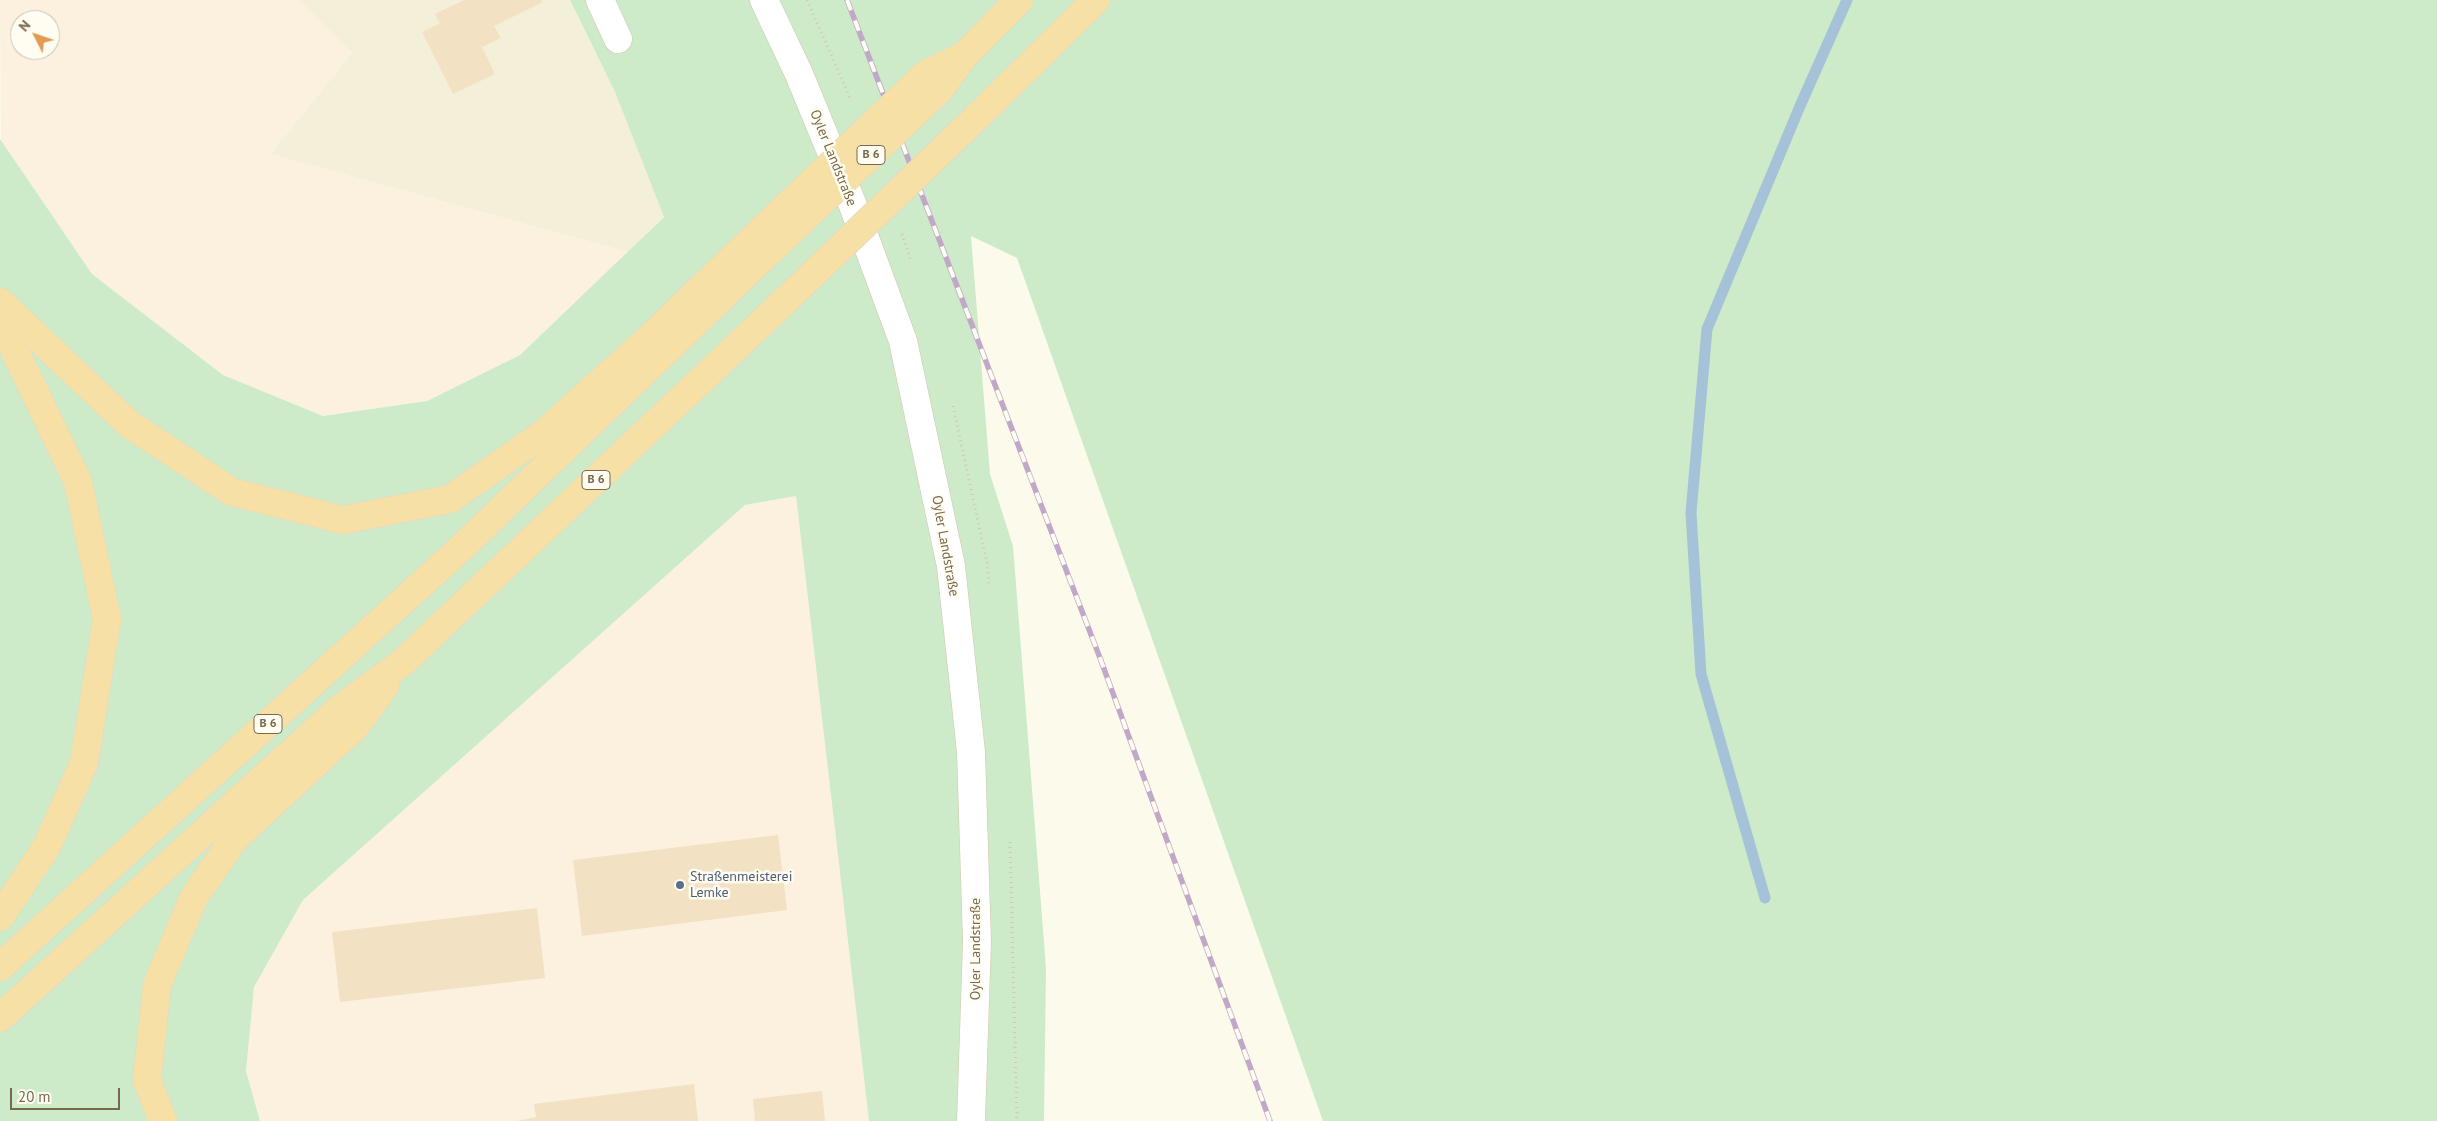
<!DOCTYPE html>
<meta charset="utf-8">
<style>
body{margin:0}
#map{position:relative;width:2437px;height:1121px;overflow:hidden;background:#fcfbeb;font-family:"PT Sans",sans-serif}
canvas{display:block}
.north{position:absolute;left:10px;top:10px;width:50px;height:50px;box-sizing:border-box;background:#fffdf2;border:1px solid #c9c1b0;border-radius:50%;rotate:311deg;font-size:14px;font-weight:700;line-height:20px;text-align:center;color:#78684d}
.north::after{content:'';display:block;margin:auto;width:18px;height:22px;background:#e39b53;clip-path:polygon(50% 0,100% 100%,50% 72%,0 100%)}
.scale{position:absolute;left:10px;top:1088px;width:110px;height:22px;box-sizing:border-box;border:2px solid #78684d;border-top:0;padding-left:6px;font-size:15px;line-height:18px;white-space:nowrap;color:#78684d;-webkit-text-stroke:4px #fffdf2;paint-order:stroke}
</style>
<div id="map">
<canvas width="2437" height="1121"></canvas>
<div class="north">N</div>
<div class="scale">20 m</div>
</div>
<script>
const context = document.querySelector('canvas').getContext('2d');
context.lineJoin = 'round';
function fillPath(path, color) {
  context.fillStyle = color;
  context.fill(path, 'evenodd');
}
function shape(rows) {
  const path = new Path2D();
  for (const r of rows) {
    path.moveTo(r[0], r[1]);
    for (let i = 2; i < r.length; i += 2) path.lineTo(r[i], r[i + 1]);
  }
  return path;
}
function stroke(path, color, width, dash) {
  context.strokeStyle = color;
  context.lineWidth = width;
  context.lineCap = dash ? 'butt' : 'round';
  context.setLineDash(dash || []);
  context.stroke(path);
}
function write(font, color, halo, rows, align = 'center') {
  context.font = font + ' "PT Sans",sans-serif';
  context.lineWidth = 5;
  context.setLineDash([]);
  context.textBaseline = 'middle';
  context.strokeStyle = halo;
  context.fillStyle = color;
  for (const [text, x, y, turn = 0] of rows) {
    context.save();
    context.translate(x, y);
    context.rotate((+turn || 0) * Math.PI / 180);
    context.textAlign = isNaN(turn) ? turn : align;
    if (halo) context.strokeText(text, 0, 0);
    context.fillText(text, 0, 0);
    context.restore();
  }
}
fillPath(shape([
 [299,0,570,0,615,92,664,216,628,252,270,154,352,53]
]), '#f4efd9');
fillPath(shape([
 [0,0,299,0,352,53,271,154,628,252,520,355,427,401,323,416,223,375,92,274,1,143],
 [20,20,50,20,50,50,20,50],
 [796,496,869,1121,260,1121,246,1071,254,987,303,900,745,505]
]), '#fcf0df');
fillPath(shape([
 [570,0,2437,0,2437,1121,1323,1121,1017,258,971,236,990,474,1013,546,1046,968,1044,1121,869,1121,796,496,745,505,303,900,254,987,246,1071,260,1121,0,1121,0,139,92,274,223,375,323,416,427,401,520,355,664,217,615,92]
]), '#cdebc9');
stroke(shape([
 [1765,898,1701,674,1691,513,1707,329,1800,106,1847,0]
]), '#a5c2d8', 11);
fillPath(shape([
 [464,0,542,0,543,2,494,26,501,38,482,47,495,74,453,94,422,32,440,23,435,14],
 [778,835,787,910,582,936,573,860],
 [537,908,545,978,340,1002,332,932],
 [694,1084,698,1121,517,1121,536,1117,534,1104],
 [822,1091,825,1121,755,1121,753,1099]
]), '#f2e2c3');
const minor = shape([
 [600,0,618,39]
]);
const secondary = shape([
 [764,0,799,74,852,203,903,341,951,566,971,752,977,942,971,1121]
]);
const trunk = shape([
 [963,57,1019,0],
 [977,117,1096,0],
 [0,302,129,424,232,492,343,520,450,499,543,434,643,344,764,228],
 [0,320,78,482,107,619,84,763,47,846,0,917],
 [0,967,459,550,773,248],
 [0,1018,338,710,403,662,789,297],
 [163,1121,147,1080,157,985,194,897,234,839,355,727,385,686]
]);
stroke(minor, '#cfc7b0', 29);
stroke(secondary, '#d0c6ab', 29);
stroke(trunk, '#dcd8d1', 29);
stroke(shape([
 [807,0,851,100],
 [902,234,911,261],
 [953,406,987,563,989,584],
 [1010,842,1017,1121]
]), '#d7c7a5', 3, [1, 4]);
stroke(minor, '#fff', 28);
stroke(secondary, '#fff', 28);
stroke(trunk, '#f7e0a5', 28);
const rail = shape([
 [847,0,1100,658,1270,1121]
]);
stroke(rail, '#c2a8c8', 5.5);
stroke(rail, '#fffdf2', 4, [11]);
const trunkBridge = shape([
 [764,228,926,74,962,57],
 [773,248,941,88,963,57],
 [789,297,977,117]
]);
stroke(trunkBridge, '#dcd8d1', 29, []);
stroke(trunkBridge, '#f7e0a5', 28);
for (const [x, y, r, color] of [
 [680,885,5,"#5c6f8a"]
]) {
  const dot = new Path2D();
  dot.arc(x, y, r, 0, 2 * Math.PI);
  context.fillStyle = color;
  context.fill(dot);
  stroke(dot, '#fffdf2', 2);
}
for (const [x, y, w] of [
 [871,155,28],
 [596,480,28],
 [268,724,28]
]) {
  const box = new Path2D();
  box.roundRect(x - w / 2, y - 9.5, w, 19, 4);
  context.fillStyle = '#fffdf2';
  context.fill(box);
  stroke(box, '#78684d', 1);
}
write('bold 12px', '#78684d', null, [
 ["B 6",871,155],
 ["B 6",596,480],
 ["B 6",268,724]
]);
write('14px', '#78684d', '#fffdf2', [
 ["Oyler Landstraße",833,158,68],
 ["Oyler Landstraße",945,546,80],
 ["Oyler Landstraße",976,949,-90]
]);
write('14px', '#4e5e75', '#fffdf2', [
 ["Straßenmeisterei",690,877],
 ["Lemke",690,893]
], 'left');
</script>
